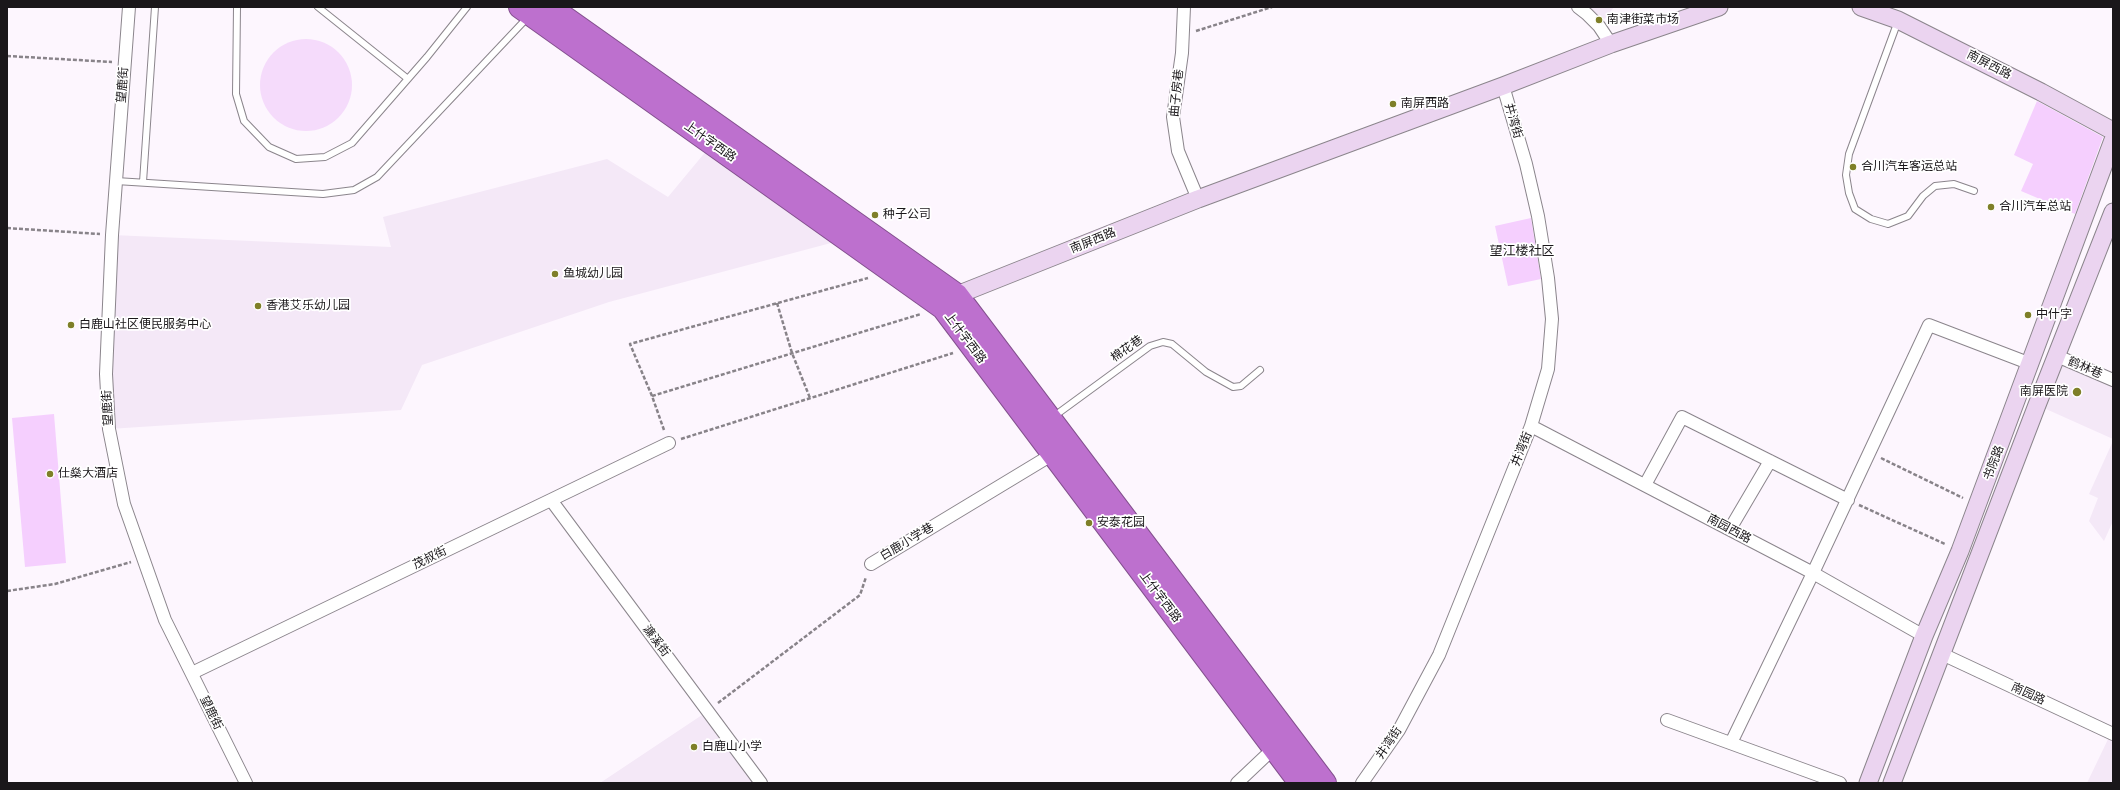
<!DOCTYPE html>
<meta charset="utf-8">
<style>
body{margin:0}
#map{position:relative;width:2120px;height:790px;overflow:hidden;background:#fdf6fe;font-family:Bitter,serif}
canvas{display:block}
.frame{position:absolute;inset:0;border:8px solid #1a171a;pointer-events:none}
</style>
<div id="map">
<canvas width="2120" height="790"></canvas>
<div class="frame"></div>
</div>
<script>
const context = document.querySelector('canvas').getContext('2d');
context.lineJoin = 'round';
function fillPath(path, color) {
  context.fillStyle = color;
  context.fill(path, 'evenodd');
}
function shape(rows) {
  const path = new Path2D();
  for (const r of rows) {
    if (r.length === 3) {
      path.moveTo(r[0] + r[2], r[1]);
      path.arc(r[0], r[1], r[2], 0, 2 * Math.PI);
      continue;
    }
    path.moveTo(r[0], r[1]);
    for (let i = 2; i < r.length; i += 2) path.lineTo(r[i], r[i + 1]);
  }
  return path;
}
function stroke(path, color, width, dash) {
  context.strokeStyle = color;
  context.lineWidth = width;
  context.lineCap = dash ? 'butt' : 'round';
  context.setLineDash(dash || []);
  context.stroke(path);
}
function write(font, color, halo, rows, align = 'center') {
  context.font = font + ' Bitter,"Noto Sans SC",serif';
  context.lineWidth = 3.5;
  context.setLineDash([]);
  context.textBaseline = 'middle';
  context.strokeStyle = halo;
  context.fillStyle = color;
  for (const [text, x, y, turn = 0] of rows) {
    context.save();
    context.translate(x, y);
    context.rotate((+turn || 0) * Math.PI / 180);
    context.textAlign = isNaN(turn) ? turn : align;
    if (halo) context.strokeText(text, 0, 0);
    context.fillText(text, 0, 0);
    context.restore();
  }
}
fillPath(shape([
 [1578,7,1614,7,1599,26],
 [712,144,846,239,609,302,422,365,401,410,109,429,112,235,391,247,383,217,607,159,668,197],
 [2057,356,2113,380,2113,439,2037,405],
 [2113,441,2113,521,2104,541,2089,521,2098,498,2089,494],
 [708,711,761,783,600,783],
 [2111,733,2113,734,2113,783,2087,783]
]), '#f4e8f7');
fillPath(shape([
 [306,85,46]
]), '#f5dbfb');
fillPath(shape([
 [2037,101,2103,137,2075,214,2021,191,2033,164,2014,155],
 [1531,218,1541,279,1508,286,1495,226],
 [54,414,66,563,25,567,12,418]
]), '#f5cffe');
const lane = shape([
 [237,7,236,94,244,121,269,147,296,159,325,157,352,143,427,57,467,7],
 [318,7,408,79],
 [1898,21,1849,154,1846,175,1849,193,1855,209,1871,219,1888,224,1908,216,1923,196,1935,186,1954,184,1974,191],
 [116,181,323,194,354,190,377,177,528,17],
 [143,182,155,7],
 [1053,417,1150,346,1163,342,1172,344,1206,372,1233,387,1241,386,1260,370]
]);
const street = shape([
 [129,7,112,235,106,374,109,429,124,504,165,620,246,783],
 [1184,7,1182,53,1173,117,1178,151,1198,199],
 [1578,7,1587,14,1599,26,1611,44],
 [2057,356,2113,380],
 [1531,426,1813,573,1924,636],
 [1645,485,1682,417,1848,500],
 [551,500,761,783],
 [1730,529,1770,461],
 [871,564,1053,454],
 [1942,654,2113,734],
 [192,673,669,443],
 [1667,720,1840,783],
 [1731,743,1813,573,1929,325,2031,364],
 [1237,783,1274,748],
 [1362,783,1399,730,1439,655,1531,426,1548,369,1552,319,1548,278,1538,216,1526,164,1503,86]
]);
const secondary = shape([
 [1861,7,1898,20,2041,92,2113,131],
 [949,302,957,295,1198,199,1503,86,1611,44,1719,7],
 [1868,783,1924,636,1960,551,2113,140],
 [1892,783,2037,405,2113,212]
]);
const highway = shape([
 [520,7,943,308,1300,783],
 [550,7,957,295,1325,783]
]);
stroke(lane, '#8b858c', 8);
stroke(street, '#8b858c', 14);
stroke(secondary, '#8b858c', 19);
stroke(highway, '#84518f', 24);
stroke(shape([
 [1196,31,1272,7],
 [7,56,112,62],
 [7,228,100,234],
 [777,303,792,353,810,398],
 [652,396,630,344,868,278],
 [664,430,652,396,921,314],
 [681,439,953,353],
 [1881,458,1963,498],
 [1859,505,1945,544],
 [7,591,55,584,131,562],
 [718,703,860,595,866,577]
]), '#888389', 2.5, [4, 2]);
stroke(lane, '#fff', 6);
stroke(street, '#fff', 12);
stroke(secondary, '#ebd4f0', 17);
stroke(highway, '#bd70ce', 22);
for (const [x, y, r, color] of [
 [1599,20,4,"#7e7f28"],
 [1393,104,4,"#7e7f28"],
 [1853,167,4,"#7e7f28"],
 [1991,207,4,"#7e7f28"],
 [875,215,4,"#7e7f28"],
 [555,274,4,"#7e7f28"],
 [258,306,4,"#7e7f28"],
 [2028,315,4,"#7e7f28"],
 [71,325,4,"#7e7f28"],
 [2077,392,5,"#7e7f28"],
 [50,474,4,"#7e7f28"],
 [1089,523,4,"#7e7f28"],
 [694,747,4,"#7e7f28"]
]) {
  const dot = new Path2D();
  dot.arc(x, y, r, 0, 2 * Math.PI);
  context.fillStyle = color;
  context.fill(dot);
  stroke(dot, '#fff', 1.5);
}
write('12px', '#1a171a', '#fff', [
 ["南津街菜市场",1607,20],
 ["南屏西路",1401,104],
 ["合川汽车客运总站",1861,167],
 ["合川汽车总站",1999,207],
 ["种子公司",883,215],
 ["鱼城幼儿园",563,274],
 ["香港艾乐幼儿园",266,306],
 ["中什字",2036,315],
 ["白鹿山社区便民服务中心",79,325],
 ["南屏医院",2068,392,"right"],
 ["仕燊大酒店",58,474],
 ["安泰花园",1097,523],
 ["白鹿山小学",702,747]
], 'left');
write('12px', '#1a171a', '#fff', [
 ["南屏西路",1989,65,27],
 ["望鹿街",123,85,-86],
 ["曲子房巷",1177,93,-84],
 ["井湾街",1513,121,74],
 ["上什字西路",710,142,35],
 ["南屏西路",1093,241,-22],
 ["上什字西路",965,338,53],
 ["棉花巷",1127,349,-35],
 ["鹤林巷",2085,368,23],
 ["望鹿街",108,408,-93],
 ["井湾街",1522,449,-68],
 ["书院路",1994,463,-69],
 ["南园西路",1729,529,28],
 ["白鹿小学巷",907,542,-31],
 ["茂叔街",430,558,-26],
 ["上什字西路",1160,597,53],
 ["濂溪街",656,641,53],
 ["南园路",2028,694,25],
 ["望鹿街",211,713,64],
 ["井湾街",1389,743,-56]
]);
write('13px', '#1a171a', '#fff', [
 ["望江楼社区",1522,251]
]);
</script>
